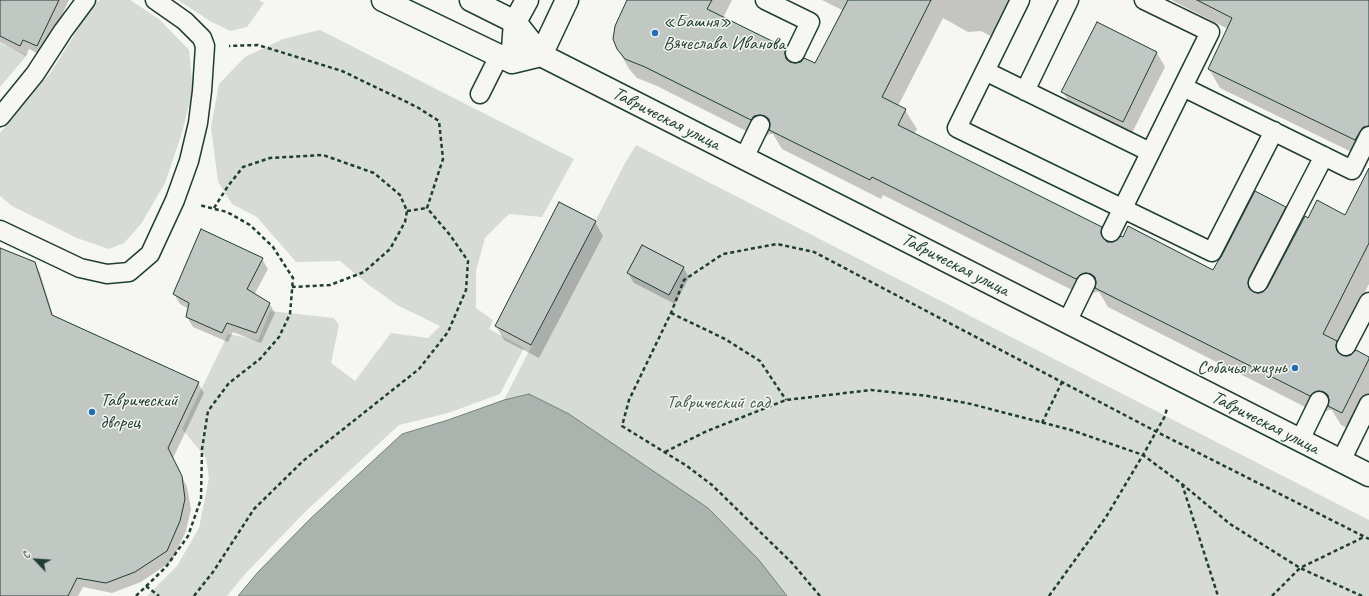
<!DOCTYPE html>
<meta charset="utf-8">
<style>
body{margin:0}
#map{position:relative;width:1369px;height:596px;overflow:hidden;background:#f6f6f2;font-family:Caveat,sans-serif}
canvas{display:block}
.north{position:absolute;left:16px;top:540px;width:40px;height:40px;-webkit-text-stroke:3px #f6f6f2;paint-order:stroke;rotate:295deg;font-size:11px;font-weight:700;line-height:16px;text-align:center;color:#1f3d34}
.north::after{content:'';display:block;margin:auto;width:14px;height:18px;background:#1f3d34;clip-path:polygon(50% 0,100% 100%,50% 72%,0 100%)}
</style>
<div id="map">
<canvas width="1369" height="596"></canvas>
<div class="north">С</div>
</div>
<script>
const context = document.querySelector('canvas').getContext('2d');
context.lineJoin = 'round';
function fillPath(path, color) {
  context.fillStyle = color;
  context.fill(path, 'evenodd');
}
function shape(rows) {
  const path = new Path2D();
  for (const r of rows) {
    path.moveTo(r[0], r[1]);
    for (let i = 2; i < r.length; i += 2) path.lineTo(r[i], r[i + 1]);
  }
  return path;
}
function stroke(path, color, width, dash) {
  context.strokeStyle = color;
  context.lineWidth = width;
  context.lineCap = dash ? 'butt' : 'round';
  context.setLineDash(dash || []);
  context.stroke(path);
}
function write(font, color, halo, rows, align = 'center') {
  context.font = font + ' Caveat,sans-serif';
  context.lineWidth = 3;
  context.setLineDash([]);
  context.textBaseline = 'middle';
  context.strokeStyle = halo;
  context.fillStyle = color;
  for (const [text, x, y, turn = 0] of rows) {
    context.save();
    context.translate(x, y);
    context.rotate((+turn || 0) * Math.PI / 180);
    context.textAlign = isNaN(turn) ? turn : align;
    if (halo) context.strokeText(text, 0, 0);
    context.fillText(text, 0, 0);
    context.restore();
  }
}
fillPath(shape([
 [100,0,130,0,159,19,189,50,193,90,181,136,165,183,141,224,124,243,109,249,77,238,12,206,0,196,0,133,51,72,93,5],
 [178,0,259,0,264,3,247,27,230,31,210,21],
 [320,30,574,159,542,217,509,214,485,238,476,271,476,308,493,320,489,329,524,348,500,394,448,413,399,425,305,512,246,573,227,596,147,596,177,566,199,528,209,478,206,458,182,429,228,334,258,340,270,311,334,318,339,325,331,363,355,381,391,333,428,338,440,326,397,305,369,285,340,261,296,262,257,217,232,204,218,182,211,127,219,84,245,57,283,39],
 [0,43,27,55,0,87],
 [636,145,1369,520,1369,596,238,596,258,572,311,518,402,434,448,420,504,400,624,165]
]), '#d6dbd6');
const water = shape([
 [529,394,569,414,708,508,759,560,787,596,238,596,258,572,311,518,402,434,448,420,504,400,529,394]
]);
fillPath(water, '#aab3ae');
stroke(water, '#72847d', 1);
fillPath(shape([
 [0,0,69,0,43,56,29,49,26,56,0,42],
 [628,0,732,0,723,18,785,49,794,64,816,64,844,11,822,0,1018,0,994,38,981,31,968,32,943,18,898,106,905,110,917,129,914,134,1101,228,1110,243,1214,271,1285,208,1296,227,1261,295,1268,288,1308,219,1346,216,1369,170,1369,284,1338,345,1345,357,1369,358,1369,422,1354,432,1341,425,1332,410,1329,410,1324,412,1321,415,1108,307,1099,292,1096,292,1091,294,1088,298,883,195,881,199,782,149,773,134,770,134,766,136,762,139,657,86,637,78,629,69,618,49],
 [1171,0,1364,0,1369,3,1369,155,1366,159,1220,88,1209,69,1228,29],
 [1097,23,1157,53,1165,67,1131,135,1071,106,1063,92],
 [595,222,603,236,539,358,504,340,496,326],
 [643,246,684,268,689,278,675,304,634,283,628,273],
 [0,249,34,263,40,273,54,318,198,383,204,393,173,458,187,487,191,509,186,531,172,561,141,582,112,593,83,587,78,596,0,596],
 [262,259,268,269,254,295,269,303,275,313,261,343,233,332,228,342,193,327,187,317,189,309,180,304,174,294]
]), '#0003');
const building = shape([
 [0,0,59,0,37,46,23,40,20,46,0,36,0,0],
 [627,0,712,0,707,9,786,48,785,53,786,59,790,62,795,63,801,62,804,58,815,63,848,0,931,0,882,97,906,109,898,125,1102,227,1101,233,1103,238,1107,242,1112,242,1117,240,1121,236,1123,237,1128,226,1213,270,1218,261,1221,257,1255,191,1286,207,1249,278,1248,283,1249,288,1254,292,1258,293,1263,292,1267,288,1305,216,1308,218,1317,200,1345,215,1369,168,1369,243,1323,334,1337,341,1336,346,1337,351,1342,355,1346,356,1351,355,1356,350,1369,357,1369,359,1342,413,1328,406,1329,400,1328,395,1324,392,1318,391,1313,393,1310,396,1095,288,1096,282,1095,277,1091,274,1085,273,1080,275,1076,279,872,177,870,180,769,130,770,124,769,119,765,116,759,115,754,116,751,120,645,67,625,59,617,49,613,39,615,26,627,0],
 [1197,0,1369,0,1369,126,1363,127,1355,140,1208,69,1232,18,1197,0],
 [1097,22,1157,52,1123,122,1061,92,1097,22],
 [559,202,596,221,531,345,495,326,559,202],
 [201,229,263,258,247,289,270,303,256,333,227,323,222,333,186,317,189,303,173,294,201,229],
 [642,245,684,267,669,295,627,273,642,245],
 [0,248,35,262,52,315,199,382,168,448,182,476,185,499,180,521,167,551,135,572,106,583,77,578,68,596,0,596,0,248]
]);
fillPath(building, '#c1c8c3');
stroke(building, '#1f3d34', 1);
const lane = shape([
 [765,0,810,22,795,53],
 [1020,0,957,128,1212,252,1274,131],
 [985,71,1150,152],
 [1183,87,1352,170,1369,136],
 [1025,91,1069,0],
 [480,94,499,56],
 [0,117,35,74,63,31,86,0],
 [744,158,760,125],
 [0,230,80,268,107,274,129,272,150,254,175,200,189,161,198,123,202,91,205,46,202,38,185,21,155,0],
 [1111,232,1210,32,1144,0],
 [1258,283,1324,156],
 [1067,322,1086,283],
 [1346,346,1369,302],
 [1300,440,1319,401],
 [1341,461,1369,404]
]);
const secondary = shape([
 [383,0,512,62,541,55],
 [471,0,515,22,541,55,1369,475],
 [541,55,567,0],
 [512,62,515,22,527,0]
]);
stroke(lane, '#1f3d34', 21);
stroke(secondary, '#1f3d34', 25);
stroke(shape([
 [214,208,228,186,243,167,270,158,323,155,374,173,400,195,407,211,405,222,390,249,364,272,330,285,292,287],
 [407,211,427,208],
 [671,313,725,339,760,361,786,400],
 [1042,423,1062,382],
 [665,452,707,431,786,400,871,390,928,396,971,404,1071,430,1143,455,1182,484,1230,524,1300,568,1362,596],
 [1182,484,1218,596],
 [146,586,159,596],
 [136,596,166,567,188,536,201,499,202,449,208,411,229,383,260,359,279,337,290,314,293,278,273,247,250,225,227,212,199,205],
 [194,596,213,572,254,509,303,461,419,369,448,332,466,290,468,261,450,235,427,208,443,159,439,121,417,107,342,71,258,45,229,46],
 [820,596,792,563,712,485,687,466,622,426,629,400,671,313,684,280,723,254,777,244,814,252,1157,432,1369,539],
 [1049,596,1106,517,1143,455,1165,416,1167,408],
 [1272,596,1300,568,1364,537]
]), '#1f3d34', 2.5, [4, 3]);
stroke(lane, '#f6f6f2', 18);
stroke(secondary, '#f6f6f2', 22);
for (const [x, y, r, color] of [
 [655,33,4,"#1f6fb2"],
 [1295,368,4,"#1f6fb2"],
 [92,412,4,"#1f6fb2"]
]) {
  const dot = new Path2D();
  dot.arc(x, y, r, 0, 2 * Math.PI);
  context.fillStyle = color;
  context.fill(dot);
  stroke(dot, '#f6f6f2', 1.5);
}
write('19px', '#1f3d34', '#f6f6f2', [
 ["«Башня»",663,22],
 ["Вячеслава Иванова",663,44],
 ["Собачья жизнь",1287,368,"right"],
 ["Таврический",100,401],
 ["дворец",100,423]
], 'left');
write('19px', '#1f3d34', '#f6f6f2', [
 ["Таврическая улица",666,119,27],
 ["Таврическая улица",955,265,27],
 ["Таврическая улица",1265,423,27]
]);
write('19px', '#445d54', '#f6f6f2', [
 ["Таврический сад",718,403]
]);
</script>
